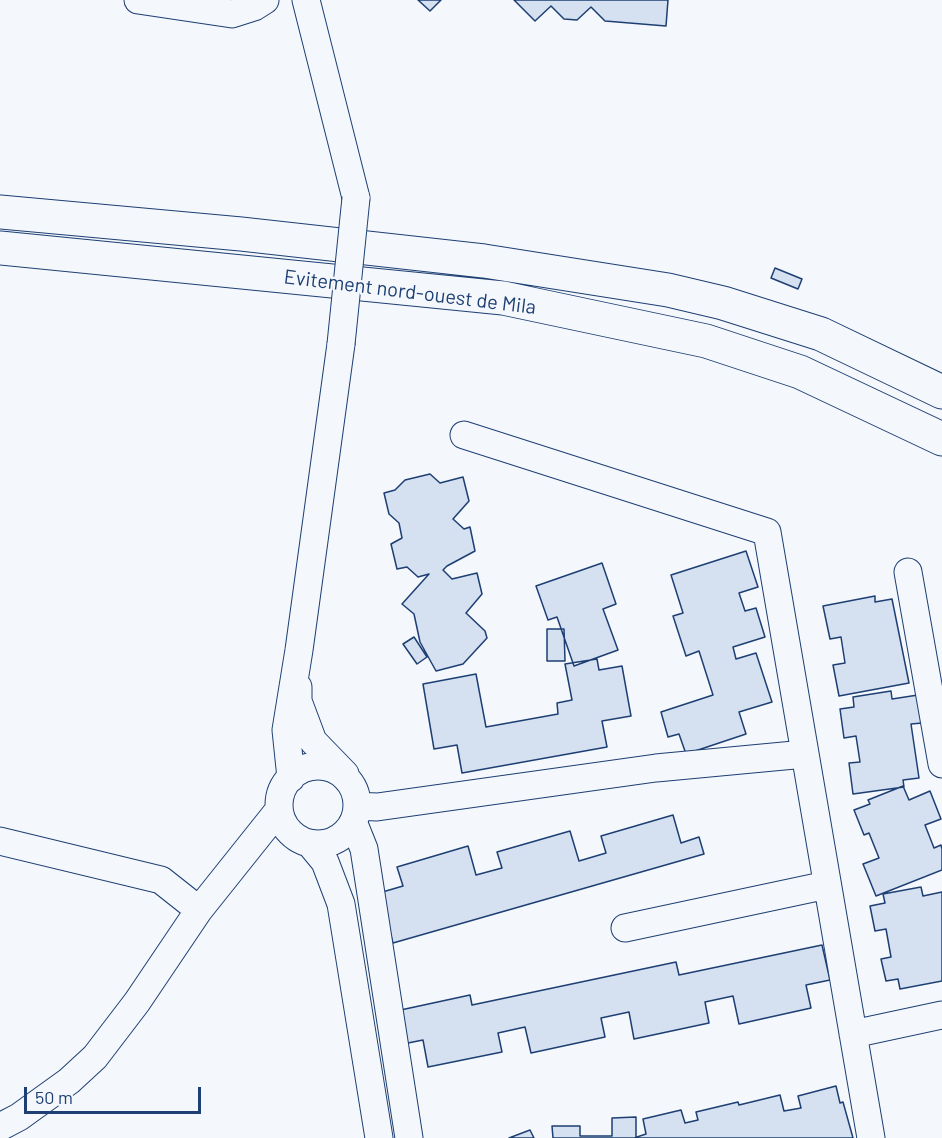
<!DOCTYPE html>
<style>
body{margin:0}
#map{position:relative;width:942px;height:1138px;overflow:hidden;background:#f4f7fb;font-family:Barlow,sans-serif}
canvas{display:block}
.scale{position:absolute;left:24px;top:1087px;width:177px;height:27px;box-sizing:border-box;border:3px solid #1d3f73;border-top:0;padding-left:8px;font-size:18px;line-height:21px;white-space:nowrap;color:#1d3f73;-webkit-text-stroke:4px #f4f7fb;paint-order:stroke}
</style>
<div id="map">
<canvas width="942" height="1138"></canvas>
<div class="scale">50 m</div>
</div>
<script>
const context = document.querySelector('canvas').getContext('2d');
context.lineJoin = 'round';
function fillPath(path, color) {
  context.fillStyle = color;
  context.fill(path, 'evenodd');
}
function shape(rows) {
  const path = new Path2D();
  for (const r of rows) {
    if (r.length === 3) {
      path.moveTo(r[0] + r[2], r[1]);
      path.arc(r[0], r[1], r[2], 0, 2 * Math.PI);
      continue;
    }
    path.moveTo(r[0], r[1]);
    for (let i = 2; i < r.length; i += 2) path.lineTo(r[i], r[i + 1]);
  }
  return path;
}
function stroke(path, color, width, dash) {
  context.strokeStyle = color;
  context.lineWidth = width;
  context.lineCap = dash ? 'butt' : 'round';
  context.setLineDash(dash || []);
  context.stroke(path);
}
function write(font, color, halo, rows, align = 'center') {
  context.font = font + ' Barlow,sans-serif';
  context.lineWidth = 4.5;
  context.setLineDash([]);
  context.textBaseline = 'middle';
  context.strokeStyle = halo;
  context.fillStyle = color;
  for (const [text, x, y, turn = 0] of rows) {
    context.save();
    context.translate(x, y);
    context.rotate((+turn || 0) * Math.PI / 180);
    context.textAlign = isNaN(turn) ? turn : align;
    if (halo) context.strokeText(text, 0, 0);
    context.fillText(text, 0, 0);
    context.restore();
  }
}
const building = shape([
 [418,0,441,0,430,11,418,0],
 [514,0,668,0,666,26,605,21,591,7,577,20,564,19,551,6,535,21,514,0],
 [775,268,802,279,798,289,771,278,775,268],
 [430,474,440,483,463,477,469,501,453,519,464,529,470,527,475,551,447,566,443,570,452,579,477,573,482,594,466,613,485,631,487,638,463,664,436,671,420,642,414,614,402,604,429,574,418,577,407,567,397,569,391,544,402,538,399,523,389,514,384,493,395,490,405,480,430,474],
 [746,551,758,587,739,593,745,611,756,608,765,637,733,647,736,659,756,653,772,702,739,712,746,734,686,754,679,734,668,737,661,712,713,695,699,651,686,656,673,616,683,613,671,575,746,551],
 [602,563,616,604,603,609,618,650,574,666,557,617,548,620,536,586,602,563],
 [875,596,875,602,892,599,909,683,839,696,833,665,845,663,841,637,830,639,823,606,875,596],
 [547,629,564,629,565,661,547,661,547,629],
 [414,637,427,657,417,664,403,644,414,637],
 [597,659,599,670,622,666,631,716,602,721,607,747,462,773,457,745,434,749,423,684,476,674,486,727,558,714,557,703,572,700,565,664,597,659],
 [891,691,892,699,918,695,922,723,911,724,919,778,903,780,904,787,853,794,849,763,860,762,856,736,844,738,840,709,854,707,853,697,891,691],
 [903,786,909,800,930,791,941,819,925,825,934,848,941,845,942,849,942,870,876,896,863,864,879,858,869,833,864,835,854,810,870,804,868,800,903,786],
 [673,815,681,843,699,837,704,854,393,943,379,893,403,886,397,867,468,846,476,875,502,868,497,852,570,831,579,861,606,853,601,836,673,815],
 [921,887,923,896,942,892,942,981,900,989,898,979,886,981,881,959,891,957,886,929,875,931,870,906,885,903,883,894,921,887],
 [822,945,830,980,806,985,811,1008,739,1024,733,996,705,1002,709,1023,634,1039,629,1012,601,1018,605,1037,531,1053,525,1027,498,1033,502,1052,428,1067,423,1040,403,1044,396,1011,470,995,472,1005,676,962,679,975,822,945],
 [836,1086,840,1103,843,1102,853,1138,634,1138,646,1134,643,1119,681,1110,685,1123,698,1120,696,1112,738,1102,739,1105,780,1095,784,1111,801,1108,798,1096,836,1086],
 [636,1117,636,1138,553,1138,552,1126,580,1126,580,1136,612,1136,612,1118,636,1117],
 [530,1130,534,1138,509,1138,530,1130]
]);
fillPath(building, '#d5e0f0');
stroke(building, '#1d3f73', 1.5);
const minor = shape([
 [138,0,232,14,254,7,265,0],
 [306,0,356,198],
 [464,435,767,532,871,1138],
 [908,572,942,764],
 [298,687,298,701,313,741,345,774],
 [318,805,39],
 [291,778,286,730,299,650,341,344],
 [357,806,377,807,656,768,805,754],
 [354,824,364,849,409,1138],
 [0,841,161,880,199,910,278,811],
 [311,845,325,862,341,904,379,1138],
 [625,928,827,885],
 [853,1034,942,1015],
 [0,1127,19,1117,69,1081,95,1057,137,1002,199,910]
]);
const highway = shape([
 [0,212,241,234,484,261,668,290,723,303,821,334,942,392],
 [0,248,503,298,706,341,800,372,942,439]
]);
stroke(minor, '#1d3f73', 29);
stroke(highway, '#1d3f73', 35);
stroke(minor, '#f4f7fb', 27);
stroke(highway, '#f4f7fb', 33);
const minorBridge = shape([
 [341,344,356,198]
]);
stroke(minorBridge, '#1d3f73', 29, []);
stroke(minorBridge, '#f4f7fb', 27);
write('20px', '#1d3f73', '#f4f7fb', [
 ["Evitement nord-ouest de Mila",410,292,7]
]);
</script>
